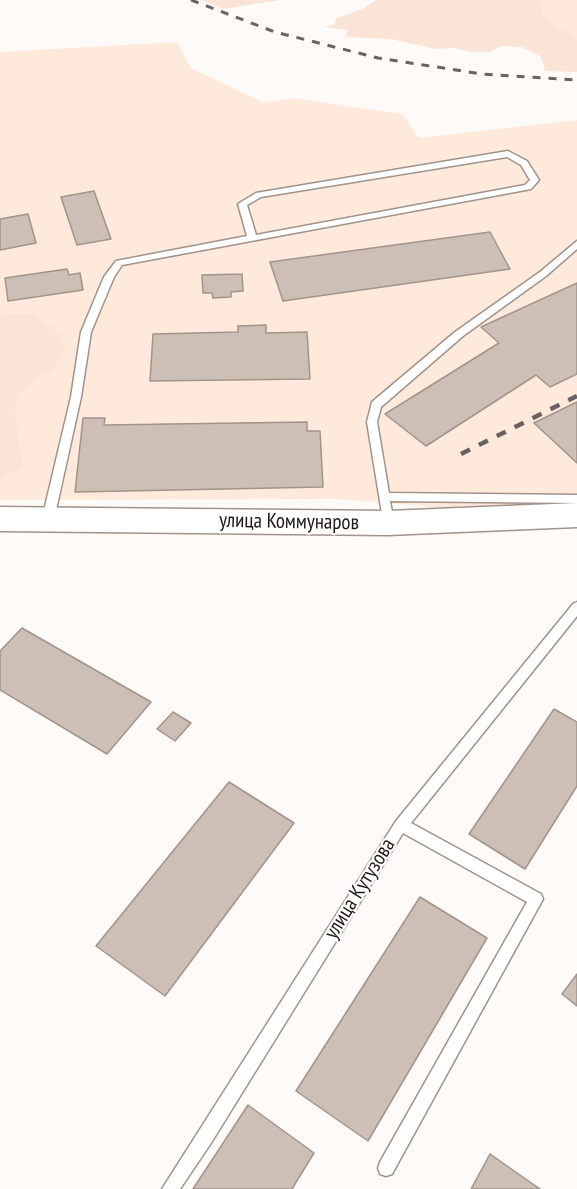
<!DOCTYPE html>
<meta charset="utf-8">
<style>
body{margin:0}
canvas{display:block;background:#fdfaf8}
</style>
<canvas width="577" height="1189"></canvas>
<script>
const context = document.querySelector('canvas').getContext('2d');
context.lineJoin = 'round';
function fillPath(path, color) {
  context.fillStyle = color;
  context.fill(path, 'evenodd');
}
function shape(rows) {
  const path = new Path2D();
  for (const r of rows) {
    path.moveTo(r[0], r[1]);
    for (let i = 2; i < r.length; i += 2) path.lineTo(r[i], r[i + 1]);
  }
  return path;
}
function stroke(path, color, width, dash) {
  context.strokeStyle = color;
  context.lineWidth = width;
  context.lineCap = dash ? 'butt' : 'round';
  context.setLineDash(dash || []);
  context.stroke(path);
}
function write(font, color, halo, rows, align = 'center') {
  context.font = font + ' "PT Sans Narrow",sans-serif';
  context.lineWidth = 4.5;
  context.setLineDash([]);
  context.textBaseline = 'middle';
  context.strokeStyle = halo;
  context.fillStyle = color;
  for (const [text, x, y, turn = 0] of rows) {
    context.save();
    context.translate(x, y);
    context.rotate((+turn || 0) * Math.PI / 180);
    context.textAlign = isNaN(turn) ? turn : align;
    if (halo) context.strokeText(text, 0, 0);
    context.fillText(text, 0, 0);
    context.restore();
  }
}
fillPath(shape([
 [538,0,577,0,577,39,545,18],
 [177,42,191,68,264,103,292,98,402,114,419,138,577,120,577,504,457,509,337,499,0,500,0,52]
]), '#ffe9da');
fillPath(shape([
 [202,0,280,0,222,9],
 [376,0,538,0,545,18,577,39,577,72,545,71,541,57,522,47,501,46,489,52,472,52,453,48,436,49,391,39,345,37,348,30,324,27,335,24,336,19,364,8],
 [31,314,51,326,63,338,64,349,54,369,37,377,18,395,15,414,22,467,0,480,0,315]
]), '#f9e4d6');
const building = shape([
 [94,191,111,239,77,245,61,197,94,191],
 [28,214,36,243,0,250,0,219,28,214],
 [490,232,510,269,283,301,270,262,490,232],
 [67,269,69,275,80,273,83,290,8,301,5,278,67,269],
 [242,274,243,291,231,292,231,297,213,298,212,293,203,293,202,275,242,274],
 [577,283,577,374,550,387,536,375,426,446,385,414,499,343,481,327,577,283],
 [266,325,266,333,307,332,310,379,150,381,153,334,238,332,238,326,266,325],
 [577,402,577,463,534,423,577,402],
 [83,418,105,418,104,425,307,422,307,431,320,431,323,487,75,492,83,418],
 [22,628,151,702,107,754,0,690,0,651,22,628],
 [554,709,577,722,577,786,525,869,469,834,554,709],
 [173,712,191,723,175,741,157,729,173,712],
 [229,782,294,823,165,996,96,946,229,782],
 [420,897,487,938,368,1141,296,1091,420,897],
 [577,974,577,1006,562,994,577,974],
 [248,1105,314,1153,292,1189,193,1189,248,1105],
 [490,1154,540,1189,471,1189,490,1154]
]);
fillPath(building, '#cdbfb5');
stroke(building, '#a1948b', 1.5);
const service = shape([
 [508,151,527,161,539,180,531,189,122,265,114,277,91,332,81,397,54,519,52,522,44,522,42,519,71,397,81,332,104,277,116,261,247,236,238,204,256,193,508,151],
 [507,157,521,165,530,180,525,185,256,235,247,205,261,197,507,157],
 [577,241,577,249,546,276,463,336,381,407,377,422,389,493,577,495,577,503,390,501,394,523,392,526,384,526,367,422,372,402,455,332,540,272,577,241],
 [577,602,577,616,411,823,541,894,543,899,392,1174,386,1176,380,1174,378,1168,380,1162,527,902,403,833,211,1143,180,1189,162,1189,396,821,573,604,577,602]
]);
const secondary = shape([
 [577,503,577,527,388,535,0,531,0,507,388,511,577,503]
]);
stroke(service, '#a0938a', 3);
stroke(secondary, '#a0938a', 3);
fillPath(service, '#fff');
fillPath(secondary, '#fff');
stroke(shape([
 [191,0,275,32,378,58,482,74,577,80]
]), '#686361', 3, [8, 8]);
stroke(shape([
 [461,454,577,396]
]), '#686361', 4.5, [10, 10]);
write('21px', '#1e1916', '#fff', [
 ["улица Коммунаров",289,522,1],
 ["улица Кутузова",360,889,-58]
]);
</script>
